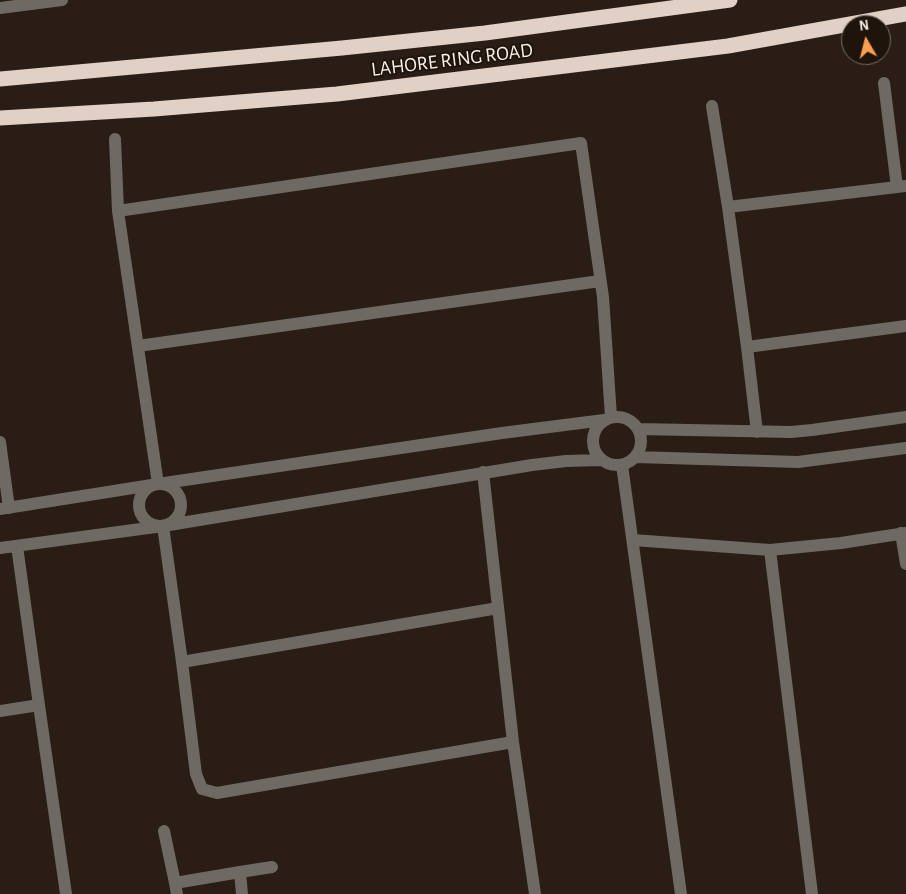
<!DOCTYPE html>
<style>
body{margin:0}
#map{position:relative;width:906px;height:894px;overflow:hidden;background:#291d15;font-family:"Alegreya Sans",sans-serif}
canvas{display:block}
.north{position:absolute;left:841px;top:15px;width:50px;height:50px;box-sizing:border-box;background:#1f140c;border:1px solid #766c64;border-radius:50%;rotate:352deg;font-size:14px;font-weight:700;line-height:20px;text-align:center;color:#f8efe9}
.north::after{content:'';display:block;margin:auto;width:18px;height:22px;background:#fb9e52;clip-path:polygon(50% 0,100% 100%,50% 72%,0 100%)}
</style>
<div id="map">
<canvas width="906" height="894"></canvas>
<div class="north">N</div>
</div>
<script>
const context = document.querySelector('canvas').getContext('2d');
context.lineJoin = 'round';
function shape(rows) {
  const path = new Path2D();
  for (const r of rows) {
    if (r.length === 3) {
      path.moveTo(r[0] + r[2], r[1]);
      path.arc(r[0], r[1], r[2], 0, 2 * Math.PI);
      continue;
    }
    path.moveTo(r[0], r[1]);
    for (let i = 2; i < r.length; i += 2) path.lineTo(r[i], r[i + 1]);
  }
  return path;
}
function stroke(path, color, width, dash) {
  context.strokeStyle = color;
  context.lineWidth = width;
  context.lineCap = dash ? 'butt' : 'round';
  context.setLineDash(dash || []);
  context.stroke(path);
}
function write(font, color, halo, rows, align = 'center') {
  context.font = font + ' "Alegreya Sans",sans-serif';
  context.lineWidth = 4;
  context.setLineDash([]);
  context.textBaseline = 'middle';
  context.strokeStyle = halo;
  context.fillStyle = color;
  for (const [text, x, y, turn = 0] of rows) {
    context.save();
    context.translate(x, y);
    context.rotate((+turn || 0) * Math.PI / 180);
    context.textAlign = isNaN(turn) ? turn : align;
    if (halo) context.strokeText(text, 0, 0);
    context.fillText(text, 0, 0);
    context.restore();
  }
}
stroke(shape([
 [0,8,62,0],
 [884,83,897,187,906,186],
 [712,106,728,207,747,347,757,432],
 [115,139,118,211,158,484],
 [728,207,897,187],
 [118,211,581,143,603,297,611,417],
 [138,346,600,281],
 [747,347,906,326],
 [617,441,24],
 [638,429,791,432,812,430,906,417],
 [0,442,9,508],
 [636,457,798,462,906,448],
 [622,465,681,894],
 [483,472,513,742,535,894],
 [160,505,21],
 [0,509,158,484,502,433,604,420],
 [163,526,182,662,196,774,202,789,217,793,513,742],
 [901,533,906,564],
 [633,540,770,550,841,543,906,533],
 [17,546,39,705],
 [0,548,163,526,532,465,566,461,601,460],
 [770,550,812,894],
 [182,662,498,608],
 [0,711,39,705,66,894],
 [164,831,175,883],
 [240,872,272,867],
 [177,894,175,883,240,872,242,894]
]), '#6f6964', 12);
stroke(shape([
 [0,79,342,48,485,33,730,0],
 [0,118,154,109,337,94,728,46,906,14]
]), '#e0d0c5', 15);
write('20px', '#f8efe9', '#1f140c', [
 ["LAHORE RING ROAD",452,60,-7]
]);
</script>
